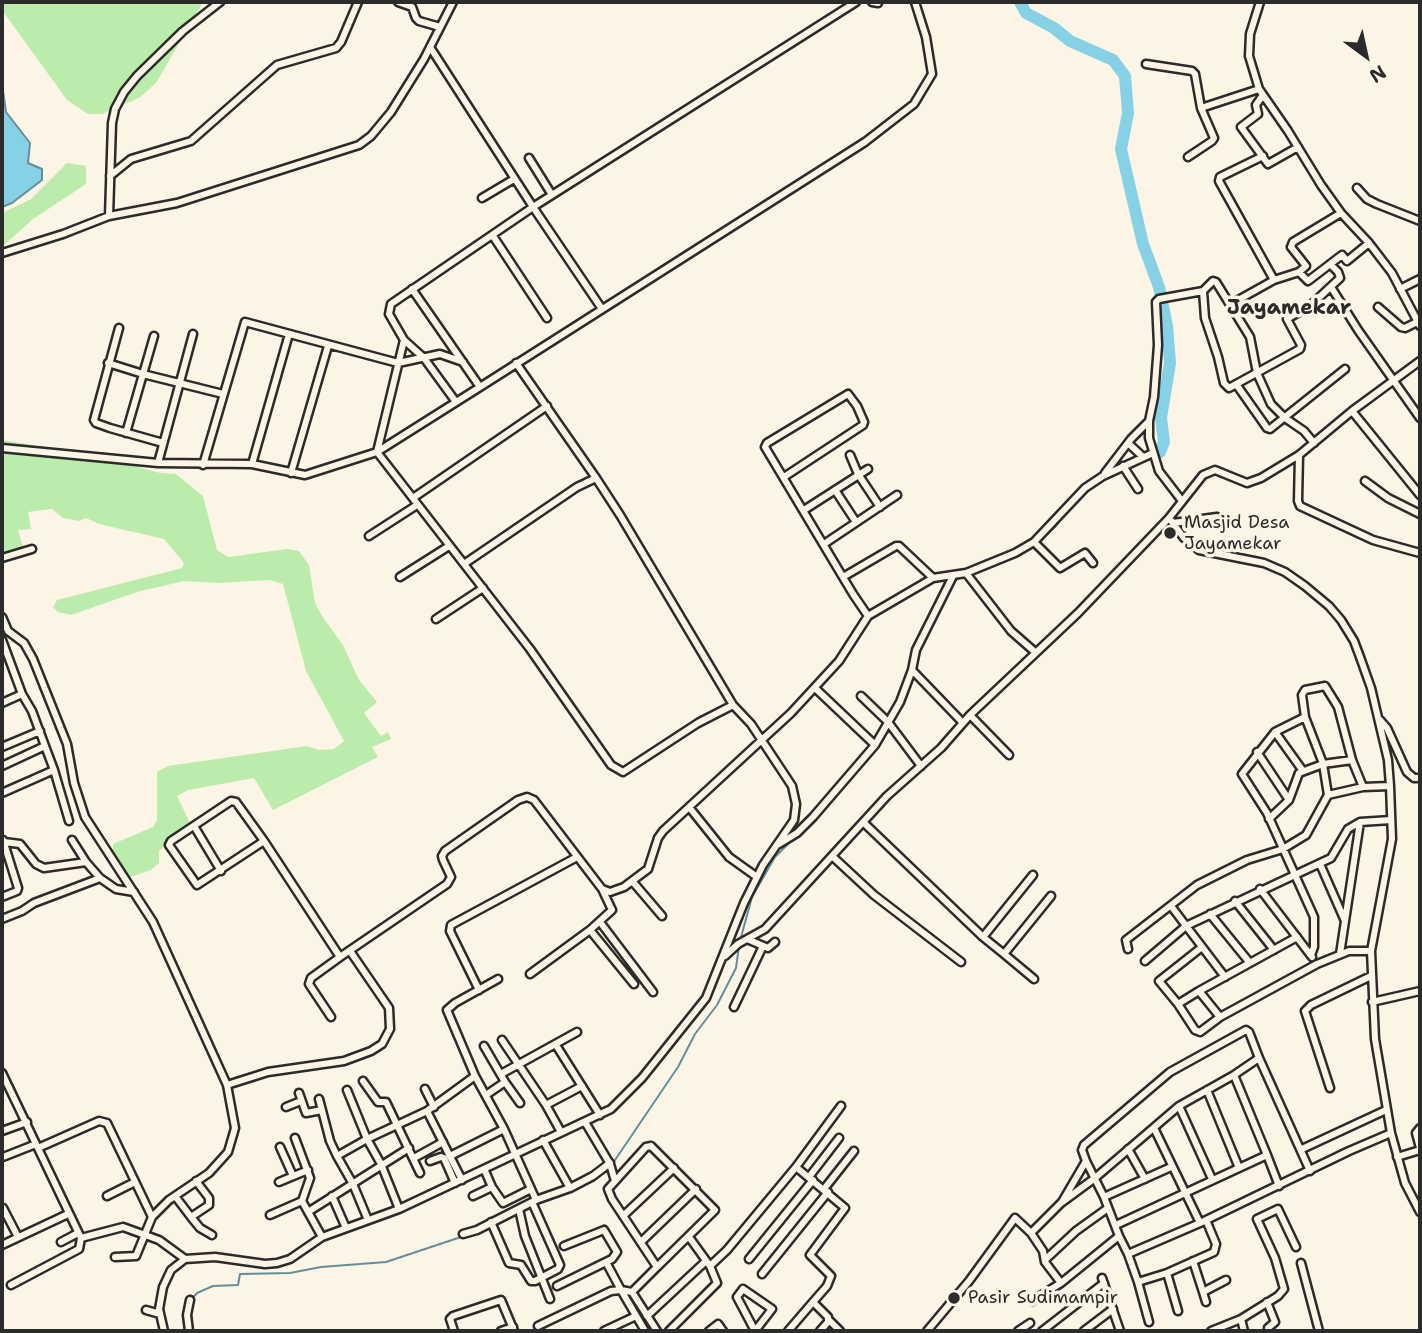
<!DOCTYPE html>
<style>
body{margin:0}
#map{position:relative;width:1422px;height:1333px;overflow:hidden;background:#fcf5e5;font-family:"Shantell Sans",sans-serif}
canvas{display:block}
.frame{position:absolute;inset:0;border:4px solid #2b2b2b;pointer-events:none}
.north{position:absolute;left:1331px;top:21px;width:70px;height:70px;-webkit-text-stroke:5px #fcf5e5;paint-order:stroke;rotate:147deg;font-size:19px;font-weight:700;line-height:28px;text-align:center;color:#2b2b2b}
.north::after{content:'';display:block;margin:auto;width:24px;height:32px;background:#2b2b2b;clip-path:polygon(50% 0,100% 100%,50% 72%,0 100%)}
</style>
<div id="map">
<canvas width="1422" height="1333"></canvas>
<div class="frame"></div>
<div class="north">N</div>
</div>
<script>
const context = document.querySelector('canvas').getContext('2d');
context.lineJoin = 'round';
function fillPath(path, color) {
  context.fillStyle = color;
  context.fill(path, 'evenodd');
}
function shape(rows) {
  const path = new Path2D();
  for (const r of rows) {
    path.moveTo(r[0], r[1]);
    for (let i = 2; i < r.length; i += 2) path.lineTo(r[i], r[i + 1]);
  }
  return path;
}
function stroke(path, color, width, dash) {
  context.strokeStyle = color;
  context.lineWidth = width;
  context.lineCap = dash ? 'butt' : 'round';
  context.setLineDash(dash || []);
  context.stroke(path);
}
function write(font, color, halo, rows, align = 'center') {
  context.font = font + ' "Shantell Sans",sans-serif';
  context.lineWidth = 7;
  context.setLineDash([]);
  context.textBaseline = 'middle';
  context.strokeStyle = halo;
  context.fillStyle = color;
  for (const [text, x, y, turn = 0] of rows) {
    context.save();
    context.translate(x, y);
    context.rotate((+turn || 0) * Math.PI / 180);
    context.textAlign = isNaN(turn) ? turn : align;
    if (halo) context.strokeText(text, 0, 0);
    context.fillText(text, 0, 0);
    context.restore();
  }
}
fillPath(shape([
 [2,2,203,2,156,83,139,98,102,114,88,114,67,100,2,10],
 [67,163,86,166,86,184,33,219,2,247,2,213,31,199],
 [2,440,82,453,161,473,176,474,203,496,217,550,228,557,287,549,299,551,309,565,315,603,322,616,343,645,359,680,377,702,364,713,381,736,388,732,391,739,372,747,378,757,273,810,254,778,188,790,177,796,190,823,159,851,159,863,151,870,130,877,113,856,113,844,153,827,157,820,157,772,168,766,307,746,319,750,334,749,344,741,306,671,283,584,270,580,218,583,184,581,137,592,71,615,58,612,53,607,57,600,182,568,184,563,164,539,99,524,86,518,79,521,63,518,52,509,28,512,31,529,18,530,25,554,2,564]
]), '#bcecab');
const water = shape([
 [2,84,6,112,30,143,28,163,42,169,42,180,12,203,2,207,2,84]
]);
fillPath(water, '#87d1e7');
stroke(water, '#628f9c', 2);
stroke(shape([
 [1081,497,1098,483],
 [1038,542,1056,526,1063,516],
 [977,572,1014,556],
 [952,583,962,576],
 [740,941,752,897,775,857,793,839],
 [613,1163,678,1067,695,1034,717,1005,736,968,739,946],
 [191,1300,197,1293,213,1286,238,1285,240,1274,290,1273,321,1267,386,1262,464,1236]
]), '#628f9c', 2);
stroke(shape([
 [1020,2,1026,13,1054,28,1070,41,1113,60,1125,76,1128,113,1121,149,1143,244,1159,287,1167,326,1170,363,1161,418,1164,442,1160,452,1157,453]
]), '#87d1e7', 12);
const street = shape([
 [398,2,412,7,416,18,419,21,440,27],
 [872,2,878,3],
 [1260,2,1250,34,1249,56,1259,89,1288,131,1321,185,1341,213,1369,243,1392,273,1420,326],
 [430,47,533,207,391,304,389,314,404,340,424,358,456,402],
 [1146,64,1192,71,1195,74,1201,108,1259,89],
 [1263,95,1256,105,1258,114,1241,127,1268,164,1298,147],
 [1263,156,1220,177,1219,181,1274,280],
 [1188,157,1212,141,1214,138,1201,108],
 [529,158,552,195],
 [110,176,131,159,191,141,277,65,336,48,341,42,358,2],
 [1357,188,1367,199,1377,204,1420,221],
 [482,198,514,179],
 [109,216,112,123,115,109,124,92,137,76,183,31,220,2],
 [493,236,547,318],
 [2,253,63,234,109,216,177,203,359,145,371,136,391,112,424,59,453,2],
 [1299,272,1306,266,1291,247,1293,242,1341,213],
 [1331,287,1358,330,1420,418],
 [1400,289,1420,279],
 [1203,291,1205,318,1218,357,1224,383,1229,388,1300,349,1301,345,1287,319,1311,305,1340,278,1338,272,1330,264],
 [1231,304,1274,280,1299,272,1308,281,1342,255,1347,261,1369,243],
 [1378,307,1401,327,1405,328,1417,322],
 [602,309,533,207,856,2],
 [119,328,94,420,96,423,110,428,163,443],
 [193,334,158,463,252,464,305,475,377,452,404,340],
 [108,363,143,374,223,394],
 [516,363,596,478],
 [1236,384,1267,428,1270,429,1345,369],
 [480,387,865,142,914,104,932,74,926,37,915,2],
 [1352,411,1420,495],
 [126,433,154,336],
 [1128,443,1143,457],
 [2,448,158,463],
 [850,455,858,474,880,507],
 [1299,455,1298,501,1300,506,1373,540,1420,553],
 [252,464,289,334],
 [203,465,245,322,398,363,440,354,463,362],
 [1123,466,1138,489],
 [291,473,328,346],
 [1105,473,1131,439,1149,421],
 [784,477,863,425,864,422,857,406,848,394,767,443,765,447,853,594,868,616],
 [1365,481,1388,498,1420,514],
 [835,490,856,522],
 [413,498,547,406],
 [1182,501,1159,471,1149,438,1149,421,1154,397,1158,345,1156,302,1159,299,1203,291,1213,281,1216,282,1250,337,1257,373,1271,404,1285,418,1304,431,1314,443],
 [804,510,868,469],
 [1169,518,1184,538,1199,550,1264,563,1285,572,1305,586,1329,606,1341,620,1354,641,1360,657,1371,688,1388,760,1390,786,1392,839,1371,951,1375,1039,1391,1133,1405,1183,1420,1212],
 [1173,523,1217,517],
 [369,536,417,505],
 [1034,542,1060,568,1085,553,1093,563],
 [824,544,897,495],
 [2,558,32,549],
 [464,564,577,487,596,478,620,515,733,705],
 [966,573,1011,631,1035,652],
 [400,577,449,546],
 [843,577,896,546,899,546,933,578],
 [2,617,8,631,24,643,33,659,67,744,74,783,85,817,153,922,227,1085,235,1128,228,1152,209,1173,169,1200,152,1217],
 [436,619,483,588],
 [2,640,22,694,32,711,45,746,2,766],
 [912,670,963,723],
 [815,688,875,745],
 [861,696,888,722,921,766],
 [2,703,22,694],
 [970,715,1009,755],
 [1305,717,1275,732,1242,774,1267,813,1314,917,1314,947,1311,955],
 [1380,720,1387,728,1407,772,1414,778,1420,778],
 [1275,732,1303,771],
 [2,747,40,731],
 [1257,752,1289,800],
 [54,770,69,821],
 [1363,787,1390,786],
 [2,793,54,770,45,746],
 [1328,795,1363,787,1352,760],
 [689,807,729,857,757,877],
 [863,822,983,937,1004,954,1051,896],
 [194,826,221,871],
 [72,840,86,862,100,878,116,889,134,892],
 [264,841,197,885,169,845,171,841,231,801,236,802,264,841,340,957,447,884,451,877,443,860,442,856,445,851,518,800,527,797,534,800,602,889,610,892,624,887,648,869,658,838,663,831,791,713,839,661,868,616,933,578,966,573,1015,553,1034,542,1085,488,1103,476,1153,453],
 [4,842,20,844,36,864,44,868,86,862],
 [779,844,797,833,813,817,875,745,900,702,912,670,916,650,953,576],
 [832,856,874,895,961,962],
 [1320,864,1345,921,1340,954],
 [633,882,662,916],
 [1260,889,1312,957],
 [2,897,17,891,18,888,3,840],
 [1235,901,1274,950],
 [1171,906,1225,977],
 [1210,914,1250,963],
 [2,919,22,911,34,903,100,878],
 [1345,921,1360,822],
 [600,922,653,992],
 [590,930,612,910,603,891],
 [983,937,1033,875],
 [747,939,768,948,775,942],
 [1128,949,1126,940,1197,885,1247,860,1283,849,1306,835,1328,795,1323,764,1322,761,1305,717,1302,695,1305,690,1325,686,1338,707,1352,760,1323,764,1299,773,1289,800,1269,819],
 [1004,954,1034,979],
 [725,956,738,944,765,929,887,796,941,748,970,715,1078,613,1169,518,1203,475,1215,470,1247,483,1261,478,1299,455,1352,411,1420,361],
 [1145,961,1186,926,1331,858,1348,829,1360,822,1391,820],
 [530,974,590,930,634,984],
 [479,990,450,931,451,925,577,857],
 [1199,991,1178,1004,1159,981,1202,947],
 [1372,1002,1420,991],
 [1178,1004,1195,1030,1200,1032,1220,1017,1317,964,1349,951,1371,951],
 [734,1007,763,946],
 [331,1017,309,984,311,978,340,957],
 [1220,1017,1199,991,1297,937],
 [502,1040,546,1105,582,1086],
 [556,1045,600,1115],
 [484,1046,505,1082,486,1095],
 [2,1073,81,1238,123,1227,159,1240,185,1259,215,1257,265,1264,277,1263,290,1259,322,1237,399,1209,611,1109,642,1078,706,998,744,903,763,865,794,820,796,804,792,786,751,724,733,705,698,723,623,772,611,765,530,649,377,452,480,387,412,289],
 [501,1074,577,1032],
 [363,1081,378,1102,386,1102,420,1173],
 [505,1082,520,1103],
 [227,1085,268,1072,344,1061,371,1051,382,1044,390,1029,389,1008,350,951],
 [1330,1088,1305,1011,1311,1005,1371,976],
 [425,1089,434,1107],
 [1207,1090,1239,1168],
 [299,1093,306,1113,322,1110],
 [319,1099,330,1141,337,1156,367,1139,347,1090],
 [546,1105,561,1132],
 [1179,1106,1212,1179],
 [286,1107,301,1101],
 [427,1111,462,1180],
 [585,1122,610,1164,615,1181],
 [1154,1128,1200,1223,1349,1151,1391,1133],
 [1420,1128,1416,1133,1420,1148],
 [504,1129,536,1200],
 [2,1131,27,1122],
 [295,1138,310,1178,302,1201,322,1237],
 [543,1140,570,1188],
 [651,1146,715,1210,657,1267,612,1199,608,1189,646,1147,651,1146],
 [280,1147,293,1176],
 [38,1148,99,1121,107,1123,152,1217,136,1256,115,1257],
 [1128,1149,1145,1179],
 [1302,1149,1386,1110],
 [1267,1155,1279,1186],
 [337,1156,353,1184,368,1220],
 [450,1156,504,1129,475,1076,447,1010,455,1003,498,979],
 [3,1157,36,1144],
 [1397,1157,1420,1150],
 [414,1158,443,1142],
 [430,1161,441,1157,444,1158,455,1183],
 [796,1167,845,1208,810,1255,831,1276,827,1286,813,1302,828,1317,828,1322,820,1331],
 [485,1171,492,1187,503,1203,531,1189],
 [809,1177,839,1138],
 [279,1182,308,1170],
 [824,1189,854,1151],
 [107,1196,135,1182],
 [175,1196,191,1217,209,1205,209,1198,196,1181],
 [332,1196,346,1228],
 [473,1196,492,1187],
 [1104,1197,1171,1167],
 [1062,1202,1086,1161],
 [3,1208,18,1237],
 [399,1209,381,1164,367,1139,427,1111,475,1076],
 [519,1209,525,1236,550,1299],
 [308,1212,409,1148],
 [270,1215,302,1201],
 [623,1216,674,1168],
 [191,1217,200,1228,212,1235],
 [491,1222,509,1263,521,1265,531,1281,535,1281,558,1269,560,1265,532,1202],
 [1116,1225,1267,1155,1234,1075],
 [1031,1233,1061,1203,1095,1178,1179,1106,1234,1075,1259,1058,1310,1171],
 [463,1234,477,1230,536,1200,570,1188,593,1176,610,1163],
 [1119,1236,1128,1254,1200,1223],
 [61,1242,78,1233],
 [641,1242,696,1189],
 [2,1245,68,1214],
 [1128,1254,1138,1282,1167,1273,1214,1252,1216,1244,1206,1220],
 [749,1259,813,1180],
 [1046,1259,1076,1231,1108,1208],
 [1193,1261,1203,1292,1226,1280],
 [1301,1263,1319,1331],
 [710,1266,727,1250,796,1167,841,1106],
 [1167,1273,1178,1311],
 [762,1274,828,1192],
 [1102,1278,1120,1331],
 [1138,1282,1149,1322],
 [11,1285,79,1249,81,1238],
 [557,1286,612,1259,617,1252,604,1230,564,1246],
 [743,1289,772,1309,755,1331,737,1297,743,1289],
 [632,1292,621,1290,645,1331],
 [1203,1292,1206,1302],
 [1032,1301,1061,1283],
 [1267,1302,1275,1322,1268,1328,1268,1331],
 [146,1310,160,1314],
 [647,1316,706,1261],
 [828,1319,840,1331],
 [1241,1319,1244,1331],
 [538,1326,611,1291,621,1290,606,1262],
 [164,1331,159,1309,163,1287,171,1270,185,1259],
 [189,1331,187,1315,190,1300],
 [454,1331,450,1319,453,1316,501,1300,514,1331],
 [501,1331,513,1327],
 [604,1331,636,1316],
 [657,1331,632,1292,657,1267],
 [669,1331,717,1283,710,1266,689,1237],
 [709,1331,718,1324,723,1331],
 [788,1331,813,1302],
 [927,1331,969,1281,1015,1218,1031,1233,1043,1251,1045,1262,1061,1283,1119,1236,1104,1197,1086,1161,1082,1150,1084,1145,1170,1072,1246,1030,1249,1032,1259,1058],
 [1018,1331,1030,1323],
 [1042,1331,1104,1283],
 [1084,1331,1113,1309],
 [1211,1331,1241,1319,1278,1296,1284,1289,1275,1258,1257,1219,1278,1209,1296,1247]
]);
stroke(street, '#2b2b2b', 11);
stroke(street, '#fcf5e5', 6);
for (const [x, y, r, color] of [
 [1170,533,7,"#2b2b2b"],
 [954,1298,7,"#2b2b2b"]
]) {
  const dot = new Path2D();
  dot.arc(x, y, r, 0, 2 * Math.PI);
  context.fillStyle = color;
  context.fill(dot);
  stroke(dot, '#fcf5e5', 2.5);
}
write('18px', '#2b2b2b', '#fcf5e5', [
 ["Masjid Desa",1184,523],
 ["Jayamekar",1184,544],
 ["Pasir Sudimampir",968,1298]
], 'left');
write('bold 21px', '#2b2b2b', '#fcf5e5', [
 ["Jayamekar",1289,309]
]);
</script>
